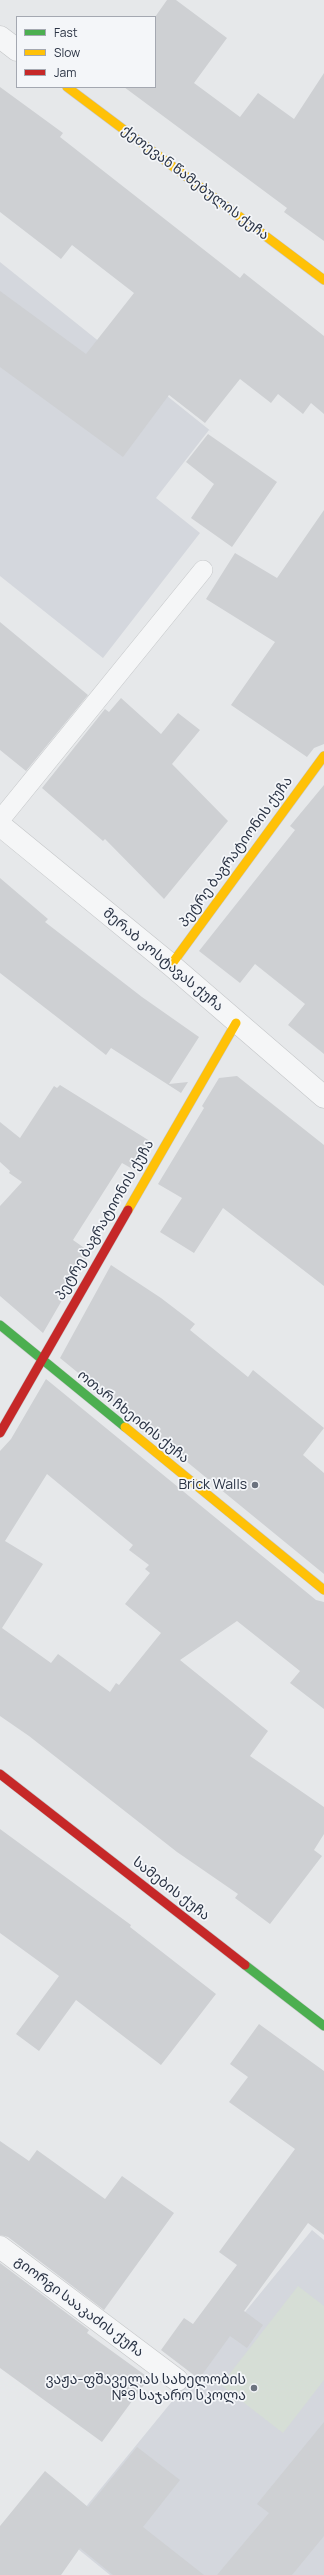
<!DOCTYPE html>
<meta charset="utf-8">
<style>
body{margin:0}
#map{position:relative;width:324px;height:2575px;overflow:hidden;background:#e6e8ea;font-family:Manrope,sans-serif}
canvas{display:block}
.legend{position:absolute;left:16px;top:16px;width:140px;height:72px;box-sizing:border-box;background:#f4f6f9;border:1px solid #a4a8b1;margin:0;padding:5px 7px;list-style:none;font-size:12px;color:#2b3445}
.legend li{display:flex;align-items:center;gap:8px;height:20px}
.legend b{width:20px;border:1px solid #a4a8b1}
</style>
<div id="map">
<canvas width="324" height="2575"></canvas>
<ul class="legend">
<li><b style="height:5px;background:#4caf50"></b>Fast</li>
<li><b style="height:5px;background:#ffc107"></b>Slow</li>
<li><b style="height:5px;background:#c62828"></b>Jam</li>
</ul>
</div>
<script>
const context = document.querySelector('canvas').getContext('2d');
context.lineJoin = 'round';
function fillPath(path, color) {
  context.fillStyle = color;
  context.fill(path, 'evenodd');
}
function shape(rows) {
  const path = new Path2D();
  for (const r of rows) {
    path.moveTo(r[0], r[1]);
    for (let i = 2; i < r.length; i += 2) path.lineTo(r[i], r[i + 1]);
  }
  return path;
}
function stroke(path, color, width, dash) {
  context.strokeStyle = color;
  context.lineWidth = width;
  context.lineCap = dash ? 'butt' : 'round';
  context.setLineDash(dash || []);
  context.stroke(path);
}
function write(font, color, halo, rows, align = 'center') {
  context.font = font + ' Manrope,"Noto Sans Georgian",sans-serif';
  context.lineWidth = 3.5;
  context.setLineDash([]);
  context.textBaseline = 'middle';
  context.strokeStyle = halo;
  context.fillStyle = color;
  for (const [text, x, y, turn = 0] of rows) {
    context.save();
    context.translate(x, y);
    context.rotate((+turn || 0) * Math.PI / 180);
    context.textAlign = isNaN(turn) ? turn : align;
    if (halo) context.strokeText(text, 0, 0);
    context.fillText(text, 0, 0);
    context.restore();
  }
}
fillPath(shape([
 [0,262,212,432,209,430,156,498,200,533,103,658,0,576],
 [312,2230,324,2240,324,2575,110,2575,62,2536]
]), '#d4d7dd');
fillPath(shape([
 [298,2286,324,2306,324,2380,283,2433,221,2385]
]), '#d6ded6');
fillPath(shape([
 [167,0,176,0,227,38,194,83,240,117,258,93,294,119,324,73,324,241,284,212,287,208,124,87,155,87,155,17],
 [0,87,63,133,60,137,240,278,244,273,324,336,324,414,311,403,303,414,278,394,271,403,240,379,205,423,169,395,123,457,0,367,0,291,86,354,134,293,72,245,61,259,0,212],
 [208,434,277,482,232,547,191,518,214,484,186,462],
 [324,510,324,744,314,748,307,757,231,705,275,642,206,599,235,553,277,578],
 [0,622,88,695,26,771,0,750],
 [121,698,161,734,178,713,200,730,172,764,228,821,164,899,105,839,103,841,42,788,105,709,109,712],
 [324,785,324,1054,288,1025,305,1004,255,964,240,983,199,951,295,830,290,826],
 [0,878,48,919,45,922,142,997,199,1037,169,1084,188,1082,181,1093,111,1048,106,1055,0,973],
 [237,1076,324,1145,324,1286,223,1208,194,1253,160,1232,182,1198,158,1184,204,1108,202,1106,219,1078],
 [60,1085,153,1143,136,1171,122,1163,73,1240,90,1252,43,1333,0,1296,0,1206,22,1182,9,1173,10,1171,0,1162,0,1122,20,1138,54,1086,57,1088],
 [111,1265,161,1298,195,1324,190,1330,248,1377,253,1370,324,1428,303,1455,324,1473,324,1574,60,1358],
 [46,1379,316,1600,324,1602,324,1709,290,1683,300,1671,237,1621,180,1660,268,1731,250,1756,324,1807,324,1834,314,1850,322,1856,270,1924,235,1898,238,1894,177,1852,29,1736,0,1716,0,1451,11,1439],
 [47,1474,133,1545,129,1550,149,1565,145,1569,150,1573,125,1604,161,1633,119,1685,116,1683,110,1692,58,1654,51,1663,2,1628,43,1564,5,1541],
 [0,1829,131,1925,130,1927,216,1994,161,2065,76,2000,39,2051,16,2034,59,1976,0,1933],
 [259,2024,324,2071,324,2235,308,2223,244,2311,263,2325,247,2348,230,2336,199,2379,161,2350,184,2318,193,2324,237,2265,219,2252,295,2149,229,2102,248,2077,230,2064],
 [0,2141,29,2161,37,2150,105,2199,122,2176,174,2213,104,2310,8,2237,0,2235],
 [0,2263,89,2330,87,2333,149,2378,102,2442,0,2368],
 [324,2422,324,2536,292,2575,217,2575,269,2513,257,2504],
 [137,2447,180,2480,143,2527,204,2575,113,2575,80,2548,61,2575,0,2575,0,2526,45,2471,88,2507]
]), '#ced0d3');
const lane = shape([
 [0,820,203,570]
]);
const street = shape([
 [0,37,17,50],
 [0,825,171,965,324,1097],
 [0,2247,177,2380]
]);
const fast = shape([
 [0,1325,125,1427],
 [245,1965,324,2026]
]);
const slow = shape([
 [67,87,324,280],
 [171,965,324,756],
 [128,1210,236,1023],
 [125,1427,324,1590]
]);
const jam = shape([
 [0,1433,128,1210],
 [0,1774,245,1965]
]);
stroke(lane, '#c4c6c8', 20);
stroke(street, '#c4c6c8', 23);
stroke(fast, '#c4c6c8', 10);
stroke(slow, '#c4c6c8', 10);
stroke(jam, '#c4c6c8', 10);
stroke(lane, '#f5f6f7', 19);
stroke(street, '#f5f6f7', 22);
stroke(fast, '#4caf50', 9);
stroke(slow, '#ffc107', 9);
stroke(jam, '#c62828', 9);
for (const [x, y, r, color] of [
 [255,1485,4,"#6c737f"],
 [254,2388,4,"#6c737f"]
]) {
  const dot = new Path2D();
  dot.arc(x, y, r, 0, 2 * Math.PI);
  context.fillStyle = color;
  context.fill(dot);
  stroke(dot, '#f4f6f9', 1.5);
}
write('14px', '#2b3445', '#f4f6f9', [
 ["ქეთევან წამებულის ქუჩა",195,183,37],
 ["პეტრე ბაგრატიონის ქუჩა",236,852,-54],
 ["მერაბ კოსტავას ქუჩა",163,960,40],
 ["პეტრე ბაგრატიონის ქუჩა",105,1220,-60],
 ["ოთარ ჩხეიძის ქუჩა",133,1417,39],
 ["სამების ქუჩა",171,1889,38],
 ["გიორგი სააკაძის ქუჩა",79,2307,37]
]);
write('14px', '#2b3445', '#f4f6f9', [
 ["Brick Walls",247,1485],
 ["ვაჟა-ფშაველას სახელობის",246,2380],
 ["№9 საჯარო სკოლა",246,2396]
], 'right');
</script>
